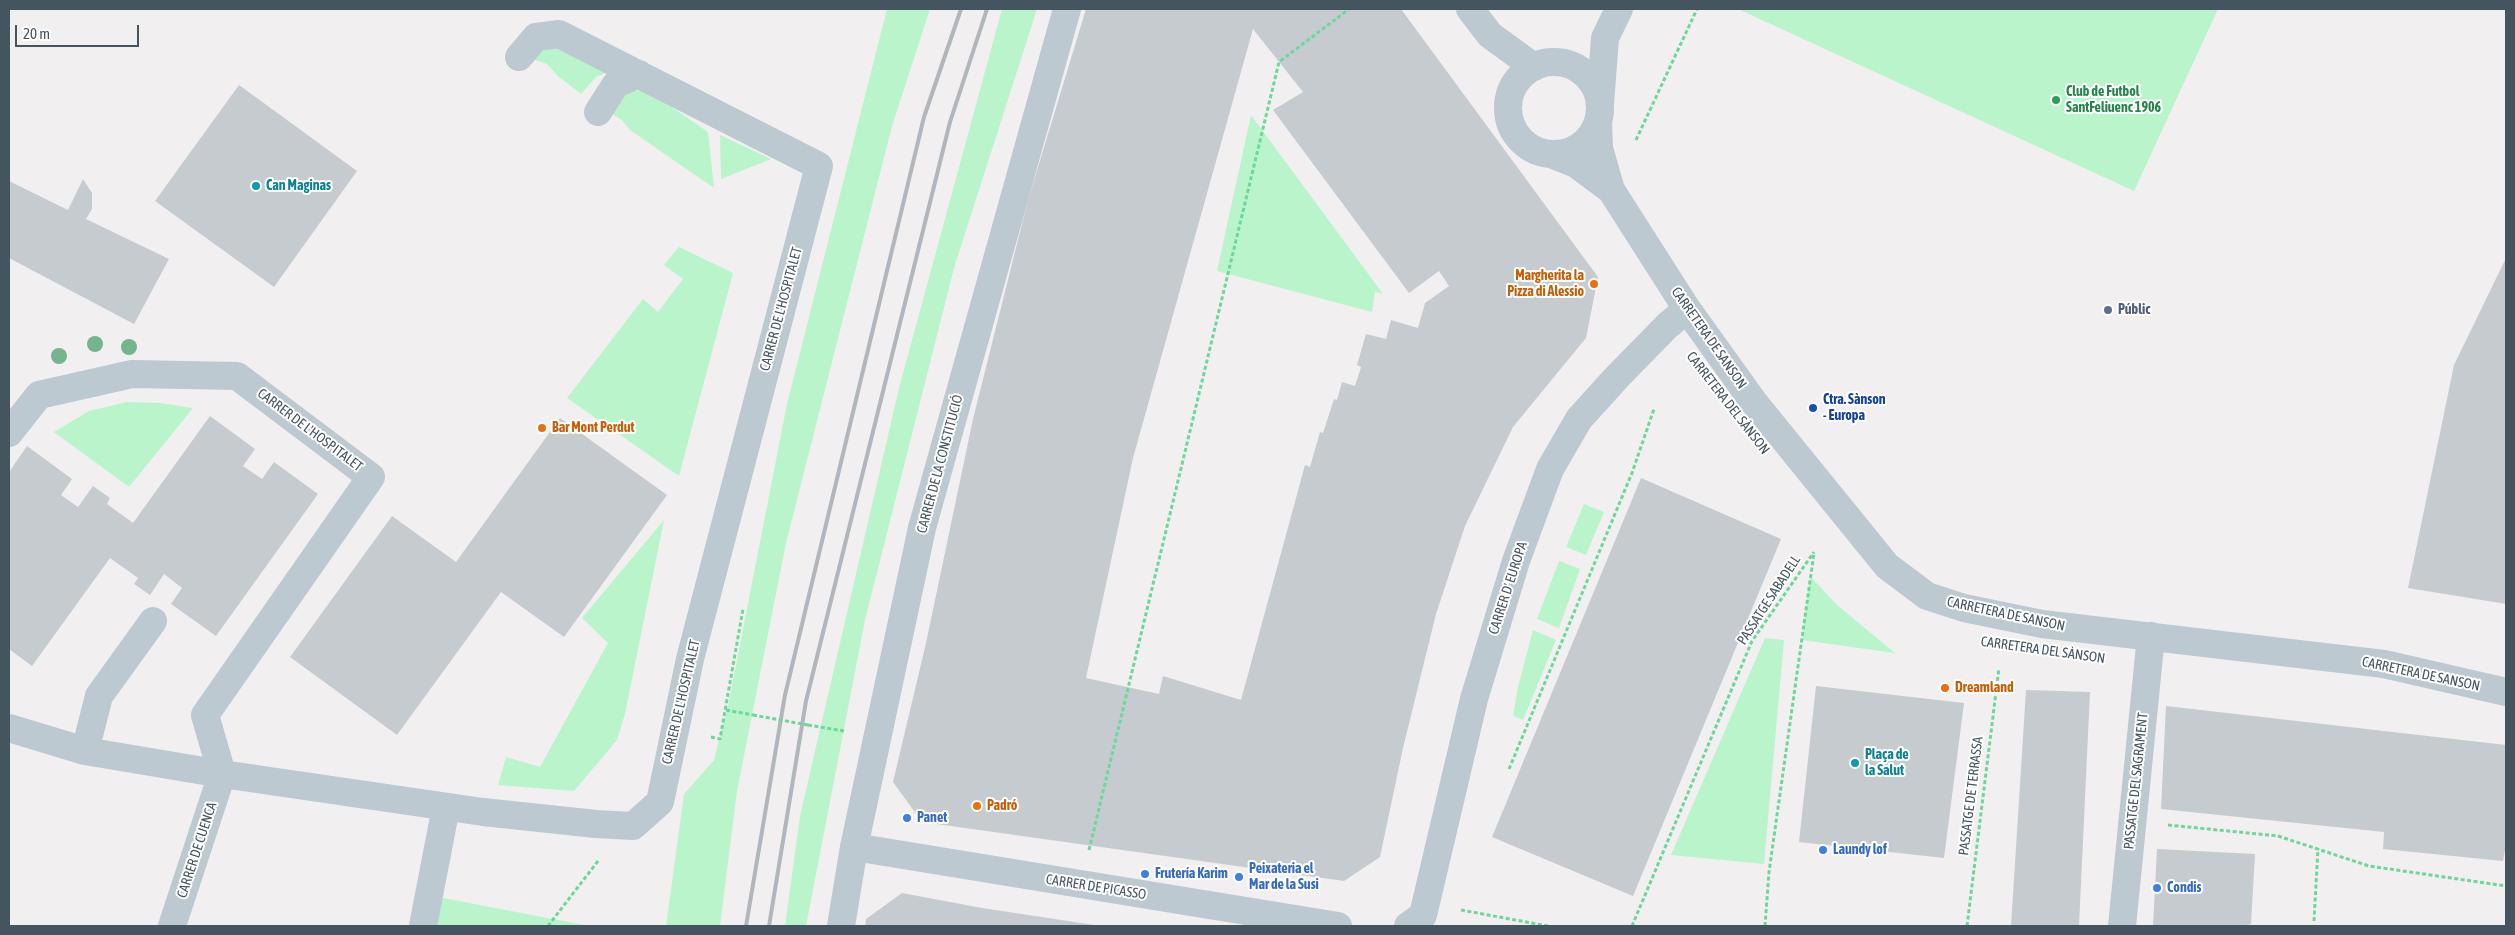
<!DOCTYPE html>
<meta charset="utf-8">
<style>
body{margin:0}
#map{position:relative;width:2515px;height:935px;overflow:hidden;background:#f2eff0;font-family:"Asap Condensed",sans-serif}
canvas{display:block}
.frame{position:absolute;inset:0;border:10px solid #455560;pointer-events:none}
.scale{position:absolute;left:15px;top:25px;width:124px;height:22px;box-sizing:border-box;border:2px solid #455560;border-top:0;padding-left:6px;font-size:15px;line-height:18px;white-space:nowrap;color:#455560;-webkit-text-stroke:4px #fff;paint-order:stroke}
</style>
<div id="map">
<canvas width="2515" height="935"></canvas>
<div class="frame"></div>
<div class="scale">20 m</div>
</div>
<script>
const context = document.querySelector('canvas').getContext('2d');
context.lineJoin = 'round';
function fillPath(path, color) {
  context.fillStyle = color;
  context.fill(path, 'evenodd');
}
function shape(rows) {
  const path = new Path2D();
  for (const r of rows) {
    if (r.length === 3) {
      path.moveTo(r[0] + r[2], r[1]);
      path.arc(r[0], r[1], r[2], 0, 2 * Math.PI);
      continue;
    }
    path.moveTo(r[0], r[1]);
    for (let i = 2; i < r.length; i += 2) path.lineTo(r[i], r[i + 1]);
  }
  return path;
}
function stroke(path, color, width, dash) {
  context.strokeStyle = color;
  context.lineWidth = width;
  context.lineCap = dash ? 'butt' : 'round';
  context.setLineDash(dash || []);
  context.stroke(path);
}
function write(font, color, halo, rows, align = 'center') {
  context.font = font + ' "Asap Condensed",sans-serif';
  context.lineWidth = 4;
  context.setLineDash([]);
  context.textBaseline = 'middle';
  context.strokeStyle = halo;
  context.fillStyle = color;
  for (const [text, x, y, turn = 0] of rows) {
    context.save();
    context.translate(x, y);
    context.rotate((+turn || 0) * Math.PI / 180);
    context.textAlign = isNaN(turn) ? turn : align;
    if (halo) context.strokeText(text, 0, 0);
    context.fillText(text, 0, 0);
    context.restore();
  }
}
fillPath(shape([
 [887,9,930,9,892,126,786,543,737,791,720,926,666,926,684,794,714,760,728,706,787,404],
 [1002,9,1037,9,954,268,865,620,806,926,785,926,800,816,899,388],
 [1738,9,2218,9,2134,191],
 [547,48,555,48,608,72,596,77,581,94,558,76,547,64,532,59,539,52],
 [647,90,708,132,714,188,630,130,622,120,607,111,616,99,630,91],
 [1251,115,1383,294,1375,292,1372,312,1217,271],
 [720,135,771,159,721,179],
 [679,247,733,273,679,476,567,398,643,299,658,312,683,279,664,265],
 [127,402,160,403,193,408,129,487,54,432,89,411],
 [1584,504,1604,512,1586,555,1566,547],
 [664,520,625,714,617,740,574,791,498,785,506,757,540,767,608,643,582,618],
 [1559,561,1580,569,1559,628,1537,619],
 [1810,576,1837,605,1895,653,1802,640],
 [1533,630,1556,640,1523,720,1513,716,1518,687],
 [1765,638,1784,640,1764,864,1671,855],
 [438,897,589,926,432,926]
]), '#b9f4cb');
fillPath(shape([
 [1086,9,1401,9,1598,277,1586,338,1513,427,1465,526,1436,614,1403,748,1380,857,1344,881,922,822,893,782,926,643,973,419,1028,200],
 [1253,29,1303,92,1273,110,1409,293,1439,271,1449,286,1425,303,1418,328,1391,320,1386,339,1366,334,1357,365,1361,367,1355,386,1342,382,1337,400,1334,399,1323,433,1320,432,1310,467,1305,465,1241,700,1163,676,1159,694,1086,678,1133,458],
 [239,85,357,171,274,287,155,201],
 [83,179,92,193,92,209,86,219,169,259,134,324,9,258,9,181,68,210],
 [2506,258,2506,604,2408,588,2454,365],
 [210,416,255,449,243,466,262,479,274,462,318,494,216,636,171,604,182,588,164,574,150,595,134,584,138,578,110,558,32,666,9,649,9,472,27,446,72,479,61,495,78,507,93,486,110,498,107,504,133,523],
 [560,418,667,495,564,637,501,592,397,735,290,657,392,516,456,562],
 [1641,478,1781,539,1633,896,1492,837],
 [1816,686,1964,703,1944,858,1799,842],
 [2026,690,2090,692,2079,926,2011,926],
 [2166,706,2506,745,2506,845,2503,861,2383,849,2384,832,2161,809],
 [2157,849,2255,854,2251,924,2243,926,2153,926],
 [902,893,982,908,1101,926,865,926,866,919]
]), '#c6cbd0');
stroke(shape([
 [1636,140,1697,9],
 [726,710,753,715],
 [808,725,844,731],
 [711,737,720,739,743,609],
 [1509,769,1632,473,1654,409],
 [2168,825,2278,836,2369,866,2506,886],
 [1089,850,1279,62,1349,9],
 [1461,910,1548,926],
 [2314,921,2318,848],
 [548,926,598,861],
 [1632,926,1752,641,1814,552],
 [1765,926,1769,872,1814,553],
 [1967,926,1999,668]
]), '#6dd799', 3, [4, 2.5]);
stroke(shape([
 [1470,9,1490,35,1534,67],
 [1554,108,46],
 [1600,104,1605,38,1619,9],
 [598,112,616,84,639,74],
 [1598,121,1599,148,1611,190,1687,309,1753,401,1887,566,1927,596,1964,608,2042,624,2384,664,2506,692],
 [1551,154,1576,164,1611,190],
 [9,433,39,395,132,374,237,376,371,477,205,715,222,774,172,926],
 [9,728,85,751,222,774,483,812,596,824,633,826,660,802,690,659,819,166,559,34,536,37,519,57],
 [85,751,99,696,153,621],
 [854,847,1338,926],
 [423,926,446,807],
 [841,926,854,847,922,528,1067,9],
 [1408,926,1423,915,1474,699,1516,561,1550,469,1579,419,1617,377,1667,326,1687,309],
 [2122,926,2151,636]
]), '#bcc9d1', 28);
stroke(shape([
 [746,926,785,695,924,117,961,9],
 [769,926,806,701,950,122,987,9]
]), '#b1b6bb', 4);
stroke(shape([
 [753,715,808,725]
]), '#6dd799', 3, [4, 2.5]);
context.fillStyle = '#74b58e';
for (const [x, y] of [
 [95,344],
 [129,347],
 [59,356]
]) {
  context.beginPath();
  context.arc(x, y, 8, 0, 2 * Math.PI);
  context.fill();
}
for (const [x, y, r, color] of [
 [2056,100,5,"#2e9e5b"],
 [256,186,5,"#0f9aa8"],
 [1594,284,5,"#e8710a"],
 [2108,310,5,"#5c6f8a"],
 [1813,408,5,"#1a4fb4"],
 [542,428,5,"#e8710a"],
 [1945,688,5,"#e8710a"],
 [1855,763,5,"#0f9aa8"],
 [977,806,5,"#e8710a"],
 [907,818,5,"#3f7fe0"],
 [1823,850,5,"#3f7fe0"],
 [1145,874,5,"#3f7fe0"],
 [1239,877,5,"#3f7fe0"],
 [2157,888,5,"#3f7fe0"]
]) {
  const dot = new Path2D();
  dot.arc(x, y, r, 0, 2 * Math.PI);
  context.fillStyle = color;
  context.fill(dot);
  stroke(dot, '#fff', 2);
}
write('bold 14px', '#27864d', '#fff', [
 ["Club de Futbol",2066,92],
 ["SantFeliuenc 1906",2066,108]
], 'left');
write('bold 14px', '#0d838f', '#fff', [
 ["Can Maginas",266,186],
 ["Plaça de",1865,755],
 ["la Salut",1865,771]
], 'left');
write('bold 14px', '#c56008', '#fff', [
 ["Margherita la",1584,276,"right"],
 ["Pizza di Alessio",1584,292,"right"],
 ["Bar Mont Perdut",552,428],
 ["Dreamland",1955,688],
 ["Padró",987,806]
], 'left');
write('14px', '#455560', '#fff', [
 ["CARRER DE L'HOSPITALET",781,309,-75],
 ["CARRETERA DE SANSON",1709,338,55],
 ["CARRETERA DEL SÀNSON",1728,403,52],
 ["CARRER DE L'HOSPITALET",310,430,37],
 ["CARRER DE LA CONSTITUCIÓ",940,464,-75],
 ["CARRER D' EUROPA",1508,588,-72],
 ["PASSATGE SABADELL",1769,600,-57],
 ["CARRETERA DE SANSON",2006,614,12],
 ["CARRETERA DEL SÀNSON",2043,650,8],
 ["CARRETERA DE SANSON",2421,674,12],
 ["CARRER DE L'HOSPITALET",681,702,-77],
 ["PASSATGE DEL SAGRAMENT",2136,781,-84],
 ["PASSATGE DE TERRASSA",1971,796,-83],
 ["CARRER DE CUENCA",197,850,-72],
 ["CARRER DE PICASSO",1096,887,9]
]);
write('bold 14px', '#4e5e75', '#fff', [
 ["Públic",2118,310]
], 'left');
write('bold 14px', '#164399', '#fff', [
 ["Ctra. Sànson",1823,400],
 ["- Europa",1823,416]
], 'left');
write('bold 14px', '#366cbe', '#fff', [
 ["Panet",917,818],
 ["Laundy lof",1833,850],
 ["Peixateria el",1249,869],
 ["Mar de la Susi",1249,885],
 ["Frutería Karim",1155,874],
 ["Condis",2167,888]
], 'left');
</script>
